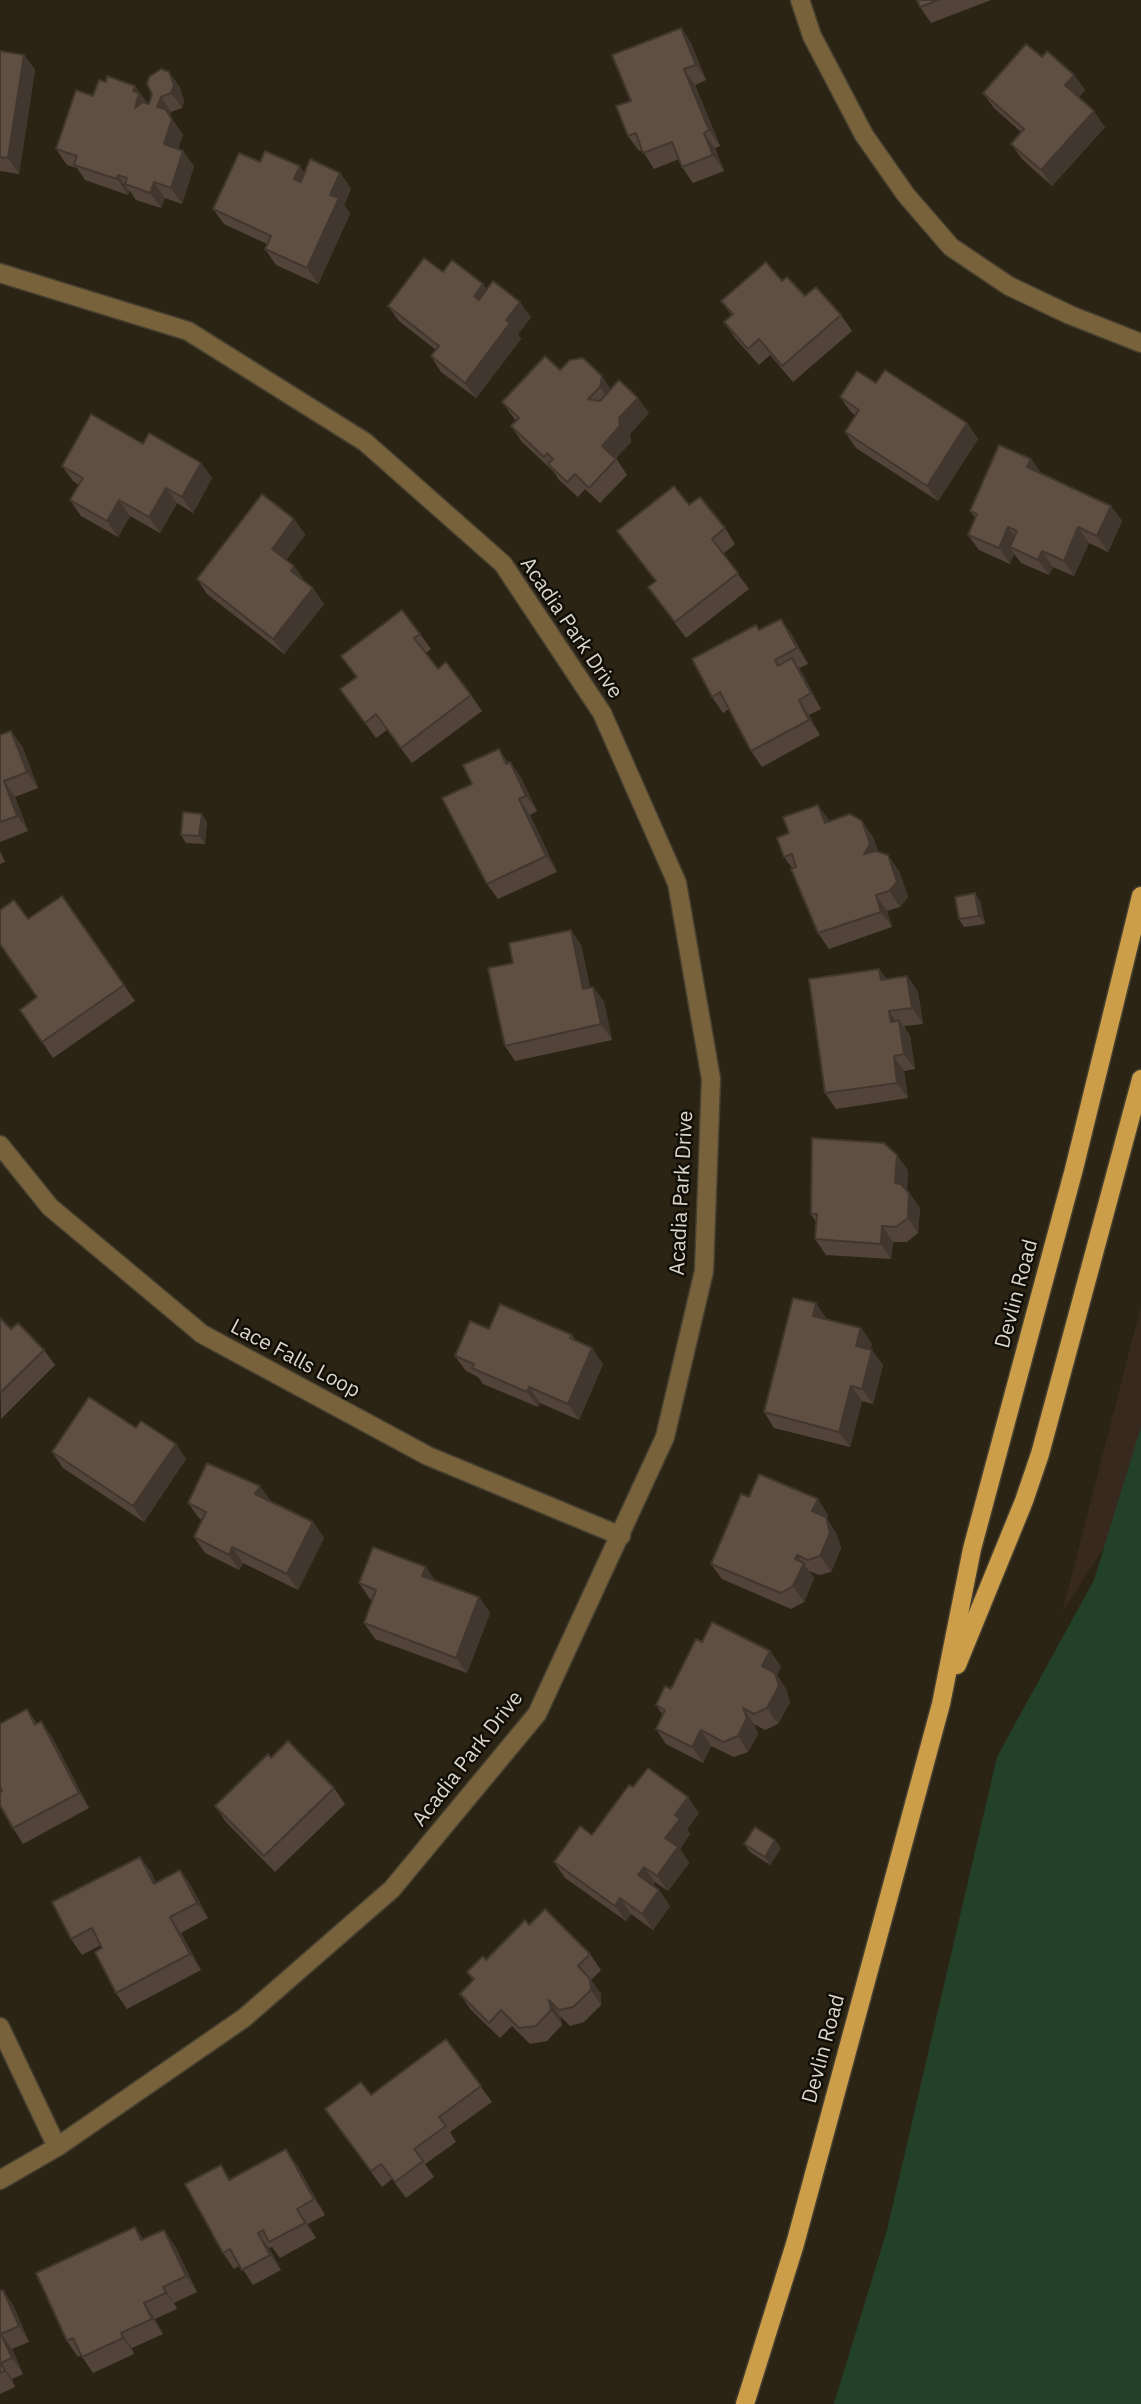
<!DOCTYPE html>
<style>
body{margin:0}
canvas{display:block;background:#2b2414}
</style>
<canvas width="1141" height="2404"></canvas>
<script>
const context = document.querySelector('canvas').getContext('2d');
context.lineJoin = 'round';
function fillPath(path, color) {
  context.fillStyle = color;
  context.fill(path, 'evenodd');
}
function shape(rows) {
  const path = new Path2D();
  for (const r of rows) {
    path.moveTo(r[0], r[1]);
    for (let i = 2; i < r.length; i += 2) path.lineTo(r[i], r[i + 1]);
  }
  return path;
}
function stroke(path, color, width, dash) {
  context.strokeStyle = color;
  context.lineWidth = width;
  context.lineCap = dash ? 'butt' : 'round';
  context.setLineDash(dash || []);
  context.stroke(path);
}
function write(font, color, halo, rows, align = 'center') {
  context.font = font + ' "IBM Plex Sans",sans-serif';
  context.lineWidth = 5;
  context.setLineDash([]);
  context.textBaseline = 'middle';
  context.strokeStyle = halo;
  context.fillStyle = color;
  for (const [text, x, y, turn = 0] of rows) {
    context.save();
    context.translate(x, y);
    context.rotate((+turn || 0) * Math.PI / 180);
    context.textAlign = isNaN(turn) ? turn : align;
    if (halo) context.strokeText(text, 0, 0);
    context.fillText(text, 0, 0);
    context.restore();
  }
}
fillPath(shape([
 [1141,1306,1141,1489,1062,1613]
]), '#37291d');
fillPath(shape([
 [1141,1427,1141,2404,834,2404,887,2230,997,1757,1094,1580]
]), '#234129');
const minor = shape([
 [800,0,812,36,864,135,906,195,951,247,1009,286,1070,315,1141,343],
 [0,273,188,331,365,442,503,564,602,713,677,883,711,1079,704,1271,665,1437,537,1714,392,1889,244,2018,57,2147,0,2180],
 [0,1145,50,1207,202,1334,428,1456,621,1536],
 [0,2027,57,2147]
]);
const major = shape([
 [957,1665,1024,1501,1040,1454,1141,1079],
 [745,2404,795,2244,941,1704,972,1549,1074,1169,1141,896]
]);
stroke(minor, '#474031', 21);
stroke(major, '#474031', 21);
stroke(minor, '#78623b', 18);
stroke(major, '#cd9e49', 18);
fillPath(shape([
 [917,0,991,0,931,23,920,7],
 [681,28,691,43,706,80,695,85,720,146,715,148,724,171,693,183,682,167,679,159,654,169,642,150,639,151,628,136,631,101],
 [0,51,24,55,35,70,19,174,0,171],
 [1042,57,1074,75,1085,90,1079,97,1105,127,1052,186,1022,159,1011,144,1021,132,994,108,983,93],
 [169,72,180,88,184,101,182,108,171,112,170,116,183,135,178,149,194,166,182,204,165,198,161,208,136,200,130,191,129,191,128,195,85,180,77,168,67,165,56,149,93,96,106,82,135,86,147,104,149,104],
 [260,162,305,173,340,173,351,189,344,205,350,214,318,284,276,265,265,249,267,244,224,224,213,209],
 [443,272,487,290,531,317,518,334,521,339,476,398,441,372,431,356,436,350,399,321,388,306],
 [782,281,805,296,841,315,852,331,793,382,770,355,759,365,735,338,724,322,732,316,721,301],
 [560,370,611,389,649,413,630,434,631,442,616,458,627,475,600,503,585,489,578,497,559,480,554,472,522,442,511,426,516,421,502,402],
 [876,383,967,423,978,439,938,501,856,448,845,432,856,416,851,412,840,397],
 [143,444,201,463,212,478,193,513,177,503,160,533,130,516,118,537,81,516,70,500,79,485,73,481,62,466],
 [1031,459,1041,473,1111,506,1122,521,1108,552,1089,543,1074,576,1053,567,1049,575,1021,563,1014,554,1010,564,979,550,968,535,976,518,970,511],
 [689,505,725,528,735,544,723,554,749,589,686,638,648,587,656,581,617,531],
 [294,519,305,535,286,560,294,566,305,582,324,604,284,654,207,594,197,579],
 [781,619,792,635,808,664,799,668,821,709,809,715,820,735,762,767,751,751,729,709,723,713,712,697,759,630],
 [420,634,431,649,426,653,438,669,471,695,482,711,412,763,387,730,376,738,340,689,356,677,341,656],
 [0,735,22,746,38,788,15,797,28,831,0,842],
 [510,762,521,778,537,811,530,815,557,872,498,899,487,884,472,784],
 [829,821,873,837,878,852,899,871,908,897,900,907,887,911,892,927,829,949,818,933,793,869,784,857],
 [207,822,205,844,186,843,181,835],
 [0,851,5,862,0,864],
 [62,896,135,1001,53,1058,20,1010,37,997,28,919],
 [980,901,985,924,964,927,959,919],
 [581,945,590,987,593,987,604,1002,612,1040,515,1061,505,1046,513,963],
 [879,969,886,979,907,976,918,992,923,1024,904,1026,910,1036,915,1069,904,1071,908,1098,836,1109,825,1093],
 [908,1170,907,1190,920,1208,918,1233,907,1242,893,1242,891,1259,826,1255,815,1239,816,1222,811,1214],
 [0,1318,11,1329,44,1350,55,1365,1,1419],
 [827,1319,861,1328,872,1344,870,1349,883,1365,873,1404,862,1401,850,1447,774,1428,764,1412],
 [489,1329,572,1335,576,1341,603,1364,579,1420,540,1403,538,1407,483,1384,478,1377,466,1371,455,1356],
 [136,1428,176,1444,186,1459,144,1522,63,1468,52,1452],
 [749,1497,828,1515,827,1519,836,1533,841,1548,831,1572,819,1575,809,1571,814,1578,804,1602,791,1609,722,1579,711,1564],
 [271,1501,313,1522,324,1538,298,1590,243,1563,239,1570,205,1553,194,1537,202,1520,199,1518,188,1503],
 [435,1580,479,1597,490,1613,467,1673,375,1639,364,1623,372,1600,370,1599,359,1583],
 [702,1642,770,1651,781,1667,777,1675,786,1689,790,1702,778,1724,765,1730,754,1724,758,1734,748,1752,734,1757,711,1746,703,1763,666,1744,656,1729,663,1715,656,1705,671,1689],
 [27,1709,37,1724,52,1737,89,1808,23,1844,13,1828,2,1791],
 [271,1758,334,1788,345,1804,275,1872,226,1822,215,1806],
 [633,1787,699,1813,687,1829,690,1834,680,1849,689,1863,668,1891,655,1882,653,1886,659,1890,670,1906,653,1930,631,1914,626,1921,565,1878,554,1862,592,1835],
 [744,1844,781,1848,770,1865,750,1852],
 [180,1870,191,1886,208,1918,181,1933,201,1970,127,2009,116,1993,101,1945,82,1955,71,1939,151,1872,156,1883],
 [529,1925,590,1954,601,1970,591,1980,601,1994,601,2005,584,2022,570,2026,560,2016,562,2025,547,2041,530,2044,512,2026,500,2038,471,2010,460,1994,473,1981,467,1972,486,1960],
 [446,2039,492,2102,450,2132,456,2142,425,2164,434,2177,406,2198,392,2179,382,2187,325,2109,371,2095],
 [297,2165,325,2215,308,2224,316,2238,280,2258,272,2247,269,2248,281,2270,253,2285,240,2265,234,2269,223,2253,231,2180],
 [135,2227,143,2239,175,2246,197,2292,174,2303,177,2309,155,2319,163,2334,132,2348,134,2354,93,2373,81,2355,78,2357,67,2341],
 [0,2291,13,2305,29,2342,12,2349,23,2374,12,2379,15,2387,0,2394]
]), '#52443a');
fillPath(shape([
 [681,28,691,43,706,80,696,65],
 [24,55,35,70,19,174,8,158],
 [684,69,695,85,720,146,709,130],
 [169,72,180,88,184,101,182,108,171,93],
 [1074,75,1085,90,1076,101,1065,85],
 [135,86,146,101,150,108,135,108,133,91],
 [161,97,171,112,168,122,157,107],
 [1094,111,1105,127,1052,186,1041,170],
 [172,119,183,135,174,159,164,144],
 [704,133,715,148,724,171,713,155],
 [183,151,194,166,182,204,171,188],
 [300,166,310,181,305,194,294,179],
 [340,173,351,189,344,205,350,214,318,284,307,268,330,195],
 [118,175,129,191,128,195,117,179],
 [154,182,165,198,161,208,150,193],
 [483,284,494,300,485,312,474,296],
 [520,302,531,317,518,334,521,339,476,398,465,383,506,320],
 [602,376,612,391,611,403,600,387],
 [638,398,649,413,630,434,631,442,613,461,602,446,619,418],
 [967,423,978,439,938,501,927,486],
 [1031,459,1041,474,1027,467],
 [201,463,212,478,193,513,182,497],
 [166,488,177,503,160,533,149,517],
 [119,500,130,516,118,537,107,521],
 [1111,506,1122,521,1108,552,1097,536],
 [294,519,305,535,283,564,272,549],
 [1008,527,1019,543,1010,547,1014,554,1010,564,999,548],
 [1078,527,1089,543,1074,576,1064,561],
 [1042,551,1053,567,1049,575,1038,560],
 [294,566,305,581,301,586,291,571],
 [313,588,324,604,284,654,273,639],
 [781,619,792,635,808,664,797,648],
 [792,658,803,674,821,709,811,693],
 [799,700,809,715,820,735,809,720],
 [11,731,22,746,38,788,27,772],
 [499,749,509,764,506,764],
 [510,762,521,778,537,811,526,796],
 [4,781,15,797,28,831,17,816],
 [519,799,530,815,557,872,546,856],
 [818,805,829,820,836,838,825,823],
 [202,814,207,822,205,844,199,836],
 [862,821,873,837,881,859,864,854],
 [888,855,899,871,908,897,900,907,889,891],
 [975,893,980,901,985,924,979,916],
 [876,895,887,911,892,927,881,912],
 [571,930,581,945,594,1005,583,989],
 [879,969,890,984,881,980],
 [907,976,918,992,923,1024,912,1008],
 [593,987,604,1002,612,1040,601,1024],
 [889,1011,900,1027,891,1022],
 [899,1020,910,1036,915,1069,904,1054],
 [894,1056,904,1071,908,1098,897,1083],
 [897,1155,908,1170,906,1199,895,1183],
 [909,1193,920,1208,918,1233,908,1218],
 [882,1226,893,1242,891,1259,881,1244],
 [816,1303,827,1319,824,1332,813,1316],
 [861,1328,872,1344,867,1361,856,1346],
 [592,1348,603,1364,579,1420,568,1404],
 [872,1350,883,1365,873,1404,862,1389],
 [851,1386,862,1401,850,1447,839,1432],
 [529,1387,540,1403,538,1407,527,1392],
 [176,1444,186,1459,144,1522,133,1506],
 [260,1486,271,1501,255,1494],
 [818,1499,828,1515,827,1519,836,1533,841,1548,831,1572,820,1556,812,1511],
 [313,1522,324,1538,298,1590,287,1574],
 [232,1547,243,1563,239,1570,229,1555],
 [797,1555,814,1578,804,1602,793,1586,795,1559],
 [426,1567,437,1583,422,1576],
 [479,1597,490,1613,467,1673,456,1658],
 [770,1651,781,1667,777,1675,786,1689,790,1702,778,1724,767,1708,762,1666],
 [743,1708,754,1724,758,1734,748,1752,738,1736],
 [41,1721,52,1737,89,1808,79,1793],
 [701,1730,711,1746,703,1763,692,1747],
 [688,1797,699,1813,687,1829,690,1834,680,1849,689,1863,668,1891,657,1876,665,1838,675,1815],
 [775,1840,781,1848,770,1865,765,1857],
 [140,1857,151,1872,165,1900,154,1884],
 [644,1867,655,1882,649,1891,638,1875],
 [180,1870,191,1886,208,1918,197,1903],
 [659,1890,670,1906,653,1930,642,1914],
 [620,1898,631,1914,626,1921,615,1906],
 [170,1917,181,1933,201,1970,190,1954],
 [590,1979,601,1994,601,2005,591,1990],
 [549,2000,560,2016,562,2025,551,2010],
 [286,2149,297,2165,325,2215,314,2199],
 [297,2209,308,2224,316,2238,305,2223],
 [164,2230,175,2246,197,2292,186,2276],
 [258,2233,269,2248,281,2270,270,2255],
 [163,2287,174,2303,177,2309,166,2293],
 [3,2290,13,2305,29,2342,19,2326],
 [144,2303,155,2319,163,2334,152,2319],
 [121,2333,132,2348,134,2354,123,2338],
 [1,2334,12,2349,23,2374,12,2358],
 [1,2363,12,2379,15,2387,5,2371]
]), '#42372f');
const building = shape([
 [917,0,939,0,920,7,917,0],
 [681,28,696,65,684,69,709,130,704,133,713,155,682,167,672,142,643,153,636,133,628,136,616,106,631,101,612,55,681,28],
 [1026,44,1042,57,1047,51,1074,75,1065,85,1094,111,1041,170,1011,144,1024,129,983,93,1026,44],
 [0,51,24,55,8,158,0,157,0,51],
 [161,69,169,72,174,85,171,93,161,97,157,107,165,109,172,119,164,144,183,151,171,188,154,182,150,193,125,184,127,178,118,175,117,179,74,165,77,156,56,149,76,90,93,96,99,80,106,82,107,76,135,86,133,91,139,93,135,108,143,102,149,104,152,94,147,84,149,77,161,69],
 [265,151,300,166,294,179,301,182,310,159,340,173,330,195,339,198,307,268,265,249,271,236,213,209,239,153,260,162,265,151],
 [424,258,443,272,452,260,483,284,474,296,479,300,493,281,520,302,506,320,510,323,465,383,431,356,439,346,388,306,424,258],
 [766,262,782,281,787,277,805,296,816,287,841,315,782,366,759,339,748,349,724,322,733,314,721,301,766,262],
 [545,356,560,370,570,360,583,358,602,376,600,387,588,399,600,401,619,380,638,398,619,418,620,426,602,446,616,459,589,488,575,474,567,482,548,464,553,459,547,453,544,457,511,426,519,418,502,402,545,356],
 [885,370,967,423,927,486,845,432,859,410,840,397,857,371,876,383,885,370],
 [91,414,143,444,149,433,201,463,182,497,166,488,149,517,119,500,107,521,70,500,83,478,62,466,91,414],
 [999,445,1031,459,1027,467,1111,506,1097,536,1078,527,1064,561,1042,551,1038,560,1010,547,1017,531,1008,527,999,548,968,535,977,514,970,511,999,445],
 [674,486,689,505,700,497,725,528,712,539,738,573,675,622,648,587,656,581,617,531,674,486],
 [262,494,294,519,272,549,294,566,291,571,313,588,273,639,197,579,262,494],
 [402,610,420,634,414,638,438,669,446,662,471,695,401,748,376,714,365,723,340,689,357,677,341,656,402,610],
 [781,619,797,648,775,660,778,666,792,658,811,693,799,700,809,720,751,751,720,692,712,697,692,659,756,625,759,630,781,619],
 [11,731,27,772,4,781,17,816,0,822,0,735,11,731],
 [499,749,506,764,510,762,526,796,519,799,546,856,487,884,442,798,472,784,463,765,499,749],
 [818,805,825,823,850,814,862,821,870,844,864,854,876,851,888,855,897,882,889,891,876,895,881,912,818,933,791,869,796,867,792,854,784,857,777,838,789,833,783,817,818,805],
 [183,812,202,814,199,836,181,835,183,812],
 [975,893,979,916,959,919,955,897,975,893],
 [62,896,124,985,42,1042,20,1010,37,997,0,944,0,910,14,900,28,919,62,896],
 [571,930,583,989,593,987,601,1024,505,1046,488,968,513,963,509,943,571,930],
 [879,969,881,980,907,976,912,1008,889,1011,891,1022,899,1020,904,1054,894,1056,897,1083,825,1093,809,979,879,969],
 [812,1138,884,1143,897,1155,895,1183,901,1184,909,1193,908,1218,896,1227,882,1226,881,1244,815,1239,817,1214,811,1214,812,1138],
 [793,1298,816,1303,813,1316,861,1328,856,1346,872,1350,862,1389,851,1386,839,1432,764,1412,793,1298],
 [500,1304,572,1335,570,1338,592,1348,568,1404,529,1387,527,1392,472,1368,474,1364,455,1356,470,1321,489,1329,500,1304],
 [0,1318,11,1329,18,1323,44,1350,0,1393,0,1318],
 [89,1397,136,1428,141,1421,176,1444,133,1506,52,1452,89,1397],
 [207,1463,260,1486,255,1494,313,1522,287,1574,232,1547,229,1555,194,1537,206,1512,188,1503,207,1463],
 [759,1474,818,1499,812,1511,826,1517,830,1533,820,1556,808,1560,797,1555,795,1559,804,1563,793,1586,781,1593,711,1564,741,1494,749,1497,759,1474],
 [373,1547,426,1567,422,1576,479,1597,456,1658,364,1623,376,1590,359,1583,373,1547],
 [712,1622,770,1651,762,1666,775,1673,779,1686,767,1708,754,1714,743,1708,747,1718,738,1736,723,1742,701,1730,692,1747,656,1729,665,1710,656,1705,665,1686,671,1689,696,1639,702,1642,712,1622],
 [27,1709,35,1725,41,1721,79,1793,13,1828,0,1805,0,1793,2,1791,0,1787,0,1724,27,1709],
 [288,1741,334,1788,264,1856,215,1806,268,1754,271,1758,288,1741],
 [648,1768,688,1797,675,1815,680,1819,665,1838,678,1847,657,1876,644,1867,638,1875,659,1890,642,1914,620,1898,615,1906,554,1862,580,1826,592,1835,629,1785,633,1787,648,1768],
 [755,1827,775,1840,765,1857,744,1844,755,1827],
 [140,1857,154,1884,180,1870,197,1903,170,1917,190,1954,116,1993,95,1952,102,1948,92,1928,71,1939,52,1902,140,1857],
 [545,1909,590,1954,578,1966,590,1979,591,1990,573,2007,559,2010,549,2000,551,2010,536,2026,519,2028,501,2010,489,2023,460,1994,474,1979,467,1972,483,1956,486,1960,525,1920,529,1925,545,1909],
 [446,2039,481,2086,439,2117,446,2126,414,2149,423,2161,395,2182,381,2164,371,2171,325,2109,361,2082,371,2095,446,2039],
 [286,2149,314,2199,297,2209,305,2223,269,2242,263,2230,258,2233,270,2255,242,2270,230,2249,223,2253,185,2184,221,2165,229,2180,286,2149],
 [135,2227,141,2240,164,2230,186,2276,163,2287,166,2293,144,2303,152,2319,121,2333,123,2338,82,2357,73,2338,67,2341,36,2273,135,2227],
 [3,2290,19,2326,1,2334,12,2358,1,2363,5,2371,0,2373,0,2291,3,2290]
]);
fillPath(building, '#5f4f43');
stroke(building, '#42372f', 2);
write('21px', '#dad6cc', '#110e07', [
 ["Acadia Park Drive",571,628,56],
 ["Acadia Park Drive",682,1193,-87],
 ["Devlin Road",1017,1294,-75],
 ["Lace Falls Loop",295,1359,28],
 ["Acadia Park Drive",468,1759,-52],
 ["Devlin Road",824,2049,-75]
]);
</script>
